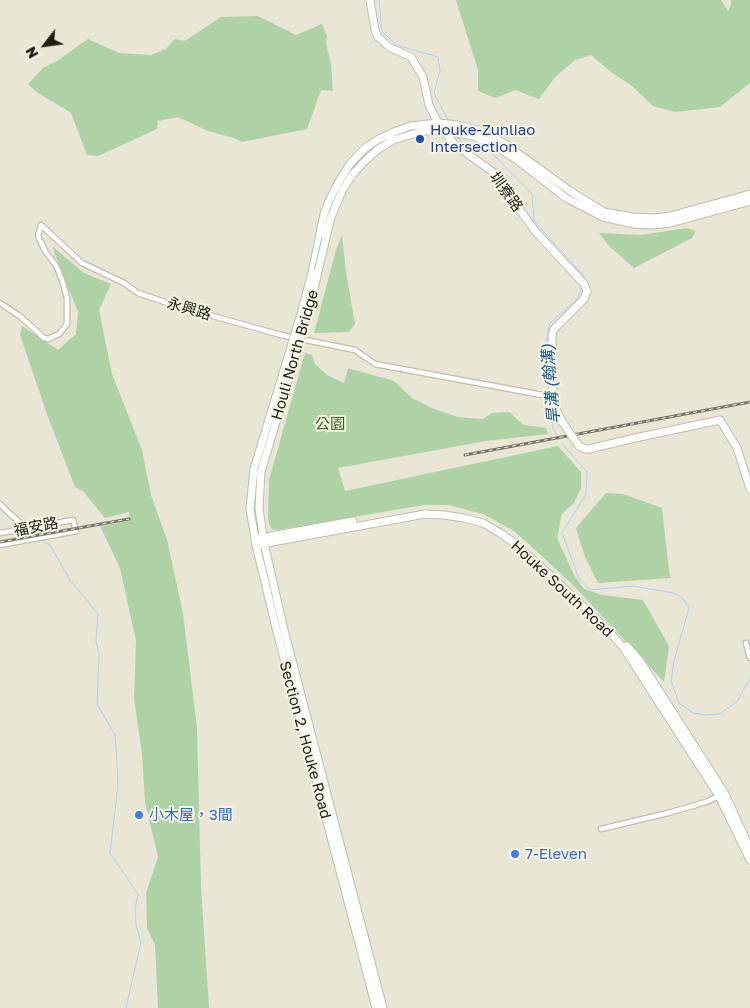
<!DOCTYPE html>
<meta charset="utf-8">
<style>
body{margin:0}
#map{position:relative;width:750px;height:1008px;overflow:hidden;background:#e9e6d6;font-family:"Golos Text",sans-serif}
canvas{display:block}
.north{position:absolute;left:20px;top:20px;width:50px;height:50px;-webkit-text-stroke:4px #f6f3e3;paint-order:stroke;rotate:240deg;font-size:14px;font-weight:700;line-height:20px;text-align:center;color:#1d1c16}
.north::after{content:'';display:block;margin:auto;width:18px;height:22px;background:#1d1c16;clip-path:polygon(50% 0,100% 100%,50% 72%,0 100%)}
</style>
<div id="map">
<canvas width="750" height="1008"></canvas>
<div class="north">N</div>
</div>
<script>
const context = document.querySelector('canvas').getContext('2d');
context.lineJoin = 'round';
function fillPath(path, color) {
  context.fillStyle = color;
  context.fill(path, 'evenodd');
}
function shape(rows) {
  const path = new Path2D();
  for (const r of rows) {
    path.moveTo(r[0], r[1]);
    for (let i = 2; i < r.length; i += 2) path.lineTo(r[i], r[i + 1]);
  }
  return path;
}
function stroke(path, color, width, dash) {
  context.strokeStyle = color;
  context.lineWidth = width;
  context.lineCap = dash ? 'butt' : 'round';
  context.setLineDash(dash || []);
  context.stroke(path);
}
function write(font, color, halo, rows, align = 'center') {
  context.font = font + ' "Golos Text","Noto Sans TC",sans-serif';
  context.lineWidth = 4;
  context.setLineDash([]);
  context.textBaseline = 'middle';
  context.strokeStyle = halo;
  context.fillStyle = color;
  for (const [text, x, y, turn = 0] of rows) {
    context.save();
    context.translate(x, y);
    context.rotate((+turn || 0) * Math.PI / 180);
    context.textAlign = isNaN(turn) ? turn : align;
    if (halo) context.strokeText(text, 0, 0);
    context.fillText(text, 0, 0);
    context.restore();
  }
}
fillPath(shape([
 [456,0,721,0,728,11,731,5,731,0,750,0,750,83,720,107,675,112,653,106,632,86,611,72,591,55,575,60,555,77,539,99,515,90,496,98,478,91,478,70],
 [258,16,296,35,322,24,327,36,326,44,331,64,333,91,321,90,307,129,242,142,234,138,208,131,178,117,158,121,157,129,98,156,87,155,71,113,35,91,28,84,43,68,57,61,88,39,119,53,151,55,166,49,175,39,185,41,221,17],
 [687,228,696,231,692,238,634,268,609,246,599,233,640,235],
 [342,235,346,272,355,324,349,332,314,333,336,250],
 [53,247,84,273,111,284,99,310,112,374,142,450,151,495,167,540,183,613,197,728,201,887,209,1008,158,1008,155,945,147,928,146,893,158,857,145,802,142,753,134,699,136,641,120,568,100,526,130,521,129,512,105,518,83,491,75,487,48,417,20,335,22,326,58,350,76,334,78,312,55,255],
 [305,353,312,355,315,364,327,375,344,383,348,368,394,381,412,398,434,409,458,417,483,419,492,413,509,412,524,425,546,428,548,434,486,441,338,468,345,491,558,446,581,472,581,488,574,503,562,514,557,538,574,575,584,589,602,595,643,600,669,646,664,682,571,583,532,547,514,531,483,514,449,505,424,505,277,530,272,529,269,524,268,516,269,480],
 [606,493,623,494,662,508,669,571,671,578,598,583,585,557,576,528]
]), '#aed1a6');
stroke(shape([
 [379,0,382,31,396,45,438,57,440,71,434,93,449,122],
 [457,136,461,142,489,150,532,194,534,221,583,275,585,280],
 [549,378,546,340,550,323,577,299,582,288],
 [552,407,553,428,557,435],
 [563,445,587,472,586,494,562,533,579,578,590,590,632,586,673,593,683,598,689,608,674,661,671,681,679,703,693,713,705,715,719,714,737,702,750,678],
 [0,508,5,514,22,527],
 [40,539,50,545,70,580,98,614,96,641,99,654,97,704,115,735,117,762,118,785,110,853,138,894,135,909,136,925,141,942,126,1008]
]), '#acd1fa', 1);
const street = shape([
 [0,303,21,317,44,338,48,339,59,334,67,324,67,298,63,283,57,267,45,251,38,236,41,225,82,263,124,283,138,293,177,306,281,335,355,350,375,364,553,397],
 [0,504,10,514,38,538],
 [0,533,73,520,76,531,0,545],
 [746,643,750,658],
 [601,829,668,813,706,802,719,796]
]);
const secondary = shape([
 [370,0,375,30,378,37,389,47,411,57,423,77,429,105,438,123,455,145,493,172,535,231,584,284,587,291,584,299,554,329,552,335,553,397],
 [326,238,331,217,343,189,352,175,364,162,377,150,393,140,423,131,444,131,474,136,502,150,517,160,566,198,603,217,634,224,651,225,671,223,750,201],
 [312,273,324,214,329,201,338,183,350,164,365,148,379,139,394,132,410,126,438,123,458,125,477,130,504,143,570,191,604,212,633,217,655,218,670,216,750,194],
 [635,438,720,420,737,448,750,489],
 [254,469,250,509,256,545,277,632,376,1008],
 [261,472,259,508,264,543,284,630,383,1008],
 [255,539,353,521],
 [256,545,425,514,444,515,464,518,483,523,500,533,513,542,549,574,606,628,623,647,719,796,750,860],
 [627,646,640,661,725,794,750,849]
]);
stroke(street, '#c0bdae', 7);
stroke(secondary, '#c0bdae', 9);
stroke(street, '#fff', 4.5);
stroke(secondary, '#fff', 7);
const rail = shape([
 [465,455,750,402],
 [0,542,129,519]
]);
stroke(rail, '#76746a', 3);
stroke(rail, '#f6f3e3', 1, [4]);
const secondaryBridge = shape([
 [553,397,556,410,563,423,579,446,585,449,589,449,635,438],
 [254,469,300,317,312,273],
 [261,472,307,318,326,238]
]);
stroke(secondaryBridge, '#c0bdae', 9, []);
stroke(secondaryBridge, '#fff', 7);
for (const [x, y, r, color] of [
 [420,139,5,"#1a4fb4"],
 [139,815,5,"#3f7fe0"],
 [515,854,5,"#3f7fe0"]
]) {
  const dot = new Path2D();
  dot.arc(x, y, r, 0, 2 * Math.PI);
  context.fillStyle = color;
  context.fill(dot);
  stroke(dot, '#f6f3e3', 2);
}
write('15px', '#164399', '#f6f3e3', [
 ["Houke-Zunliao",430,130],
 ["Intersection",430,147]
], 'left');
write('15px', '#1d1c16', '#f6f3e3', [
 ["圳寮路",506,192,54],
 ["永興路",189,309,16],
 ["Houli North Bridge",295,355,-74],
 ["福安路",36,527,-11],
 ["Houke South Road",562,589,43],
 ["Section 2, Houke Road",305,740,75]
]);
write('15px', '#2d631d', '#f6f3e3', [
 ["公園",330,424]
]);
write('15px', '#366cbe', '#f6f3e3', [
 ["小木屋，3間",149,815],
 ["7-Eleven",525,854]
], 'left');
write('italic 16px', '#165894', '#f6f3e3', [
 ["旱溝 (翰溝)",551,384,-95]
]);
</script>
